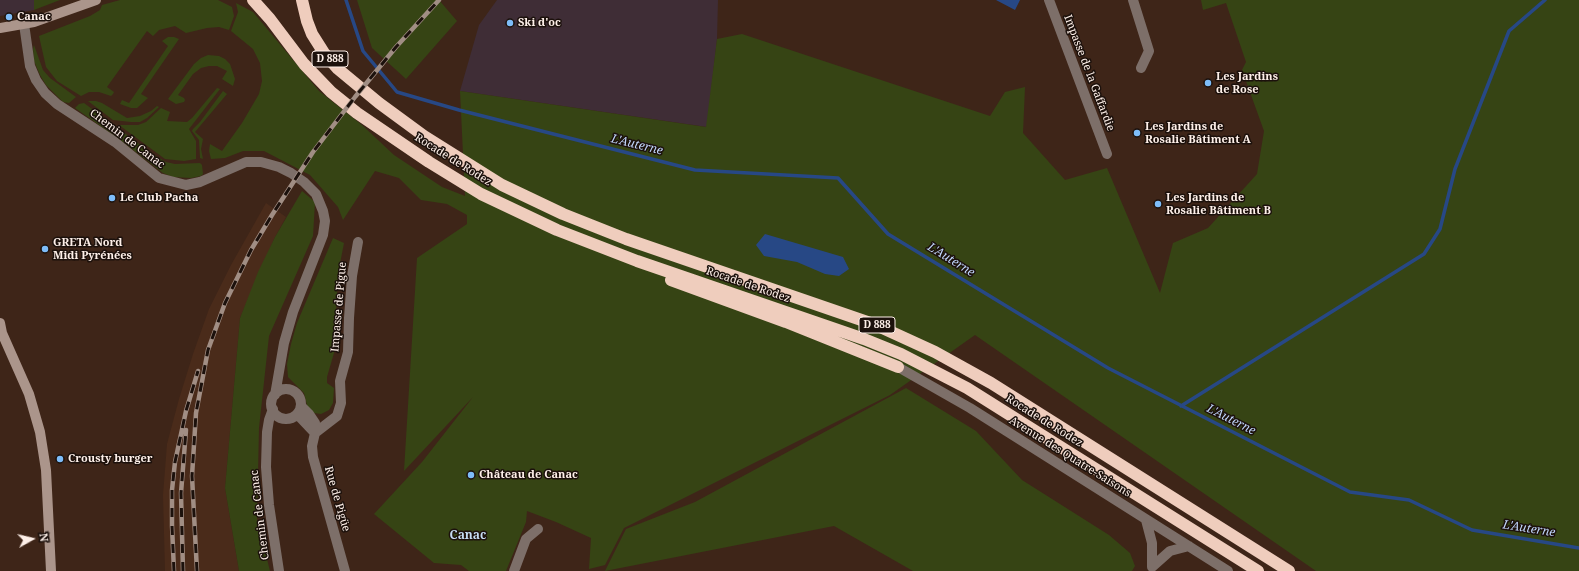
<!DOCTYPE html>
<meta charset="utf-8">
<style>
body{margin:0}
#map{position:relative;width:1579px;height:571px;overflow:hidden;background:#3e2518;font-family:"Noto Serif",serif}
canvas{display:block}
.north{position:absolute;left:12px;top:519px;width:40px;height:40px;-webkit-text-stroke:3px #1c110c;paint-order:stroke;rotate:82deg;font-size:11px;font-weight:700;line-height:16px;text-align:center;color:#fef0e9}
.north::after{content:'';display:block;margin:auto;width:14px;height:18px;background:#fef0e9;clip-path:polygon(50% 0,100% 100%,50% 72%,0 100%)}
</style>
<div id="map">
<canvas width="1579" height="571"></canvas>
<div class="north">N</div>
</div>
<script>
const context = document.querySelector('canvas').getContext('2d');
context.lineJoin = 'round';
function fillPath(path, color) {
  context.fillStyle = color;
  context.fill(path, 'evenodd');
}
function shape(rows) {
  const path = new Path2D();
  for (const r of rows) {
    if (r.length === 3) {
      path.moveTo(r[0] + r[2], r[1]);
      path.arc(r[0], r[1], r[2], 0, 2 * Math.PI);
      continue;
    }
    path.moveTo(r[0], r[1]);
    for (let i = 2; i < r.length; i += 2) path.lineTo(r[i], r[i + 1]);
  }
  return path;
}
function stroke(path, color, width, dash) {
  context.strokeStyle = color;
  context.lineWidth = width;
  context.lineCap = dash ? 'butt' : 'round';
  context.setLineDash(dash || []);
  context.stroke(path);
}
function write(font, color, halo, rows, align = 'center') {
  context.font = font + ' "Noto Serif",serif';
  context.lineWidth = 3;
  context.setLineDash([]);
  context.textBaseline = 'middle';
  context.strokeStyle = halo;
  context.fillStyle = color;
  for (const [text, x, y, turn = 0] of rows) {
    context.save();
    context.translate(x, y);
    context.rotate((+turn || 0) * Math.PI / 180);
    context.textAlign = isNaN(turn) ? turn : align;
    if (halo) context.strokeText(text, 0, 0);
    context.fillText(text, 0, 0);
    context.restore();
  }
}
fillPath(shape([
 [0,0,34,0,34,10,0,16],
 [497,0,718,0,717,39,707,127,460,91,479,25]
]), '#3f2d36');
fillPath(shape([
 [266,203,286,217,275,237,240,318,225,488,239,571,165,571,163,495,167,444,179,399,193,354,209,309,231,265]
]), '#4a2b1a');
fillPath(shape([
 [34,0,60,0,34,10],
 [120,0,218,0,232,7,234,16,229,30,219,27,207,28,186,33,175,26,159,30,153,36,147,31,107,87,114,92,113,94,111,96,99,92,89,92,81,96,57,81,46,67,39,36,90,16,100,10,102,5],
 [357,0,439,0,457,21,406,79,372,48],
 [1201,0,1579,0,1579,571,1316,571,975,335,890,395,624,528,605,565,589,569,591,538,556,522,527,511,526,522,506,571,469,571,461,565,434,563,374,514,422,462,473,397,404,471,417,258,467,224,467,215,447,204,421,200,399,178,375,171,343,220,338,207,310,175,264,151,243,151,225,158,211,159,209,151,210,144,222,151,242,123,259,94,262,81,260,63,253,49,231,31,238,12,236,3,253,12,319,91,362,125,394,155,442,187,465,196,460,91,706,127,717,39,742,34,990,116,1005,92,1025,87,1023,133,1065,180,1107,168,1160,293,1173,243,1208,228,1257,174,1264,131,1242,70,1246,62,1226,3,1203,10],
 [168,37,174,37,179,39,141,94,148,98,137,108,131,108,120,104,122,100,129,103,168,46,162,41],
 [34,45,43,70,50,78,76,97,69,103,63,102,46,85,40,75,34,61,33,49],
 [208,55,219,56,225,59,230,64,235,79,233,86,222,79,227,71,217,66,209,66,201,68,193,74,178,95,184,98,185,100,184,102,176,104,168,99,194,64,201,58],
 [217,88,220,89,189,129,196,141,196,159,184,161,165,159,119,125,138,125,146,122,161,108,170,112,167,121,187,122,192,118],
 [223,91,227,94,195,132,203,139,201,149,203,159,200,158,199,140,192,131,193,129,200,122],
 [88,101,96,101,102,103,127,118,140,116,151,111,157,106,159,107,147,118,140,122,131,122,113,120],
 [84,103,154,155,166,162,175,164,200,163,202,165,203,174,201,176,191,178,173,177,163,173,119,139,75,108,79,104],
 [302,191,315,202,313,236,269,336,259,428,257,519,270,571,239,571,225,488,240,318,258,272,275,237],
 [333,238,344,243,338,274,336,315,336,346,327,377,327,383,334,388,333,403,329,410,321,414,314,413,308,409,304,393,288,377,287,364,291,344,297,323],
 [906,388,976,431,1022,480,1109,535,1130,553,1135,566,1132,571,913,571,834,526,605,571,626,529,695,502]
]), '#364414');
fillPath(shape([
 [996,0,1020,0,1015,10],
 [765,234,843,257,849,269,839,276,825,274,797,262,764,256,756,245]
]), '#274885');
stroke(shape([
 [346,0,363,51,397,92,459,110,695,170,838,178,888,234,1108,368,1350,492,1409,500,1472,530,1579,548],
 [1181,406,1424,254,1440,229,1455,169,1509,31,1545,0]
]), '#274885', 3.5);
stroke(shape([
 [1049,0,1107,154],
 [1133,0,1149,51,1141,68],
 [24,24,30,66,36,80,45,93,57,104,115,142,159,178,186,185,200,182,246,162,261,162,279,167,291,173,304,182,316,194,323,211,325,221,323,235,293,312,284,343,275,395],
 [898,367,970,408,1228,571],
 [286,404,15],
 [301,406,309,414,315,423,315,433,312,446,313,457,345,571],
 [273,409,269,420,267,432,266,467,269,505,279,571],
 [297,414,315,433],
 [315,433,337,416,341,403,340,381,348,352,349,318,352,276,358,242],
 [1146,520,1152,543,1152,567,1170,551,1189,546],
 [514,571,526,539,538,529]
]), '#7d6f69', 10);
stroke(shape([
 [0,28,34,22,96,0],
 [0,323,2,333,29,394,40,432,46,470,51,571]
]), '#ab958b', 10);
stroke(shape([
 [253,0,270,19,304,64,331,92,357,113,429,162,481,194,557,230,637,261,864,339,901,354,967,388,1258,571],
 [302,0,307,21,312,34,324,53,338,69,379,103,424,136,502,185,563,214,626,239,876,325,935,352,991,383,1289,571],
 [671,280,786,322,898,367]
]), '#efcdbd', 12);
const rail = shape([
 [174,571,172,526,172,490,175,462,186,411,198,371],
 [183,571,181,493,186,430],
 [197,571,192,476,196,413,208,350,225,303,251,250,272,215,313,152,355,97,396,47,439,0]
]);
stroke(rail, '#a18e84', 4.5);
stroke(rail, '#1c110c', 3, [9]);
for (const [x, y, r, color] of [
 [9,17,4,"#7ebdf9"],
 [510,23,4,"#7ebdf9"],
 [1208,83,4,"#7ebdf9"],
 [1137,133,4,"#7ebdf9"],
 [112,198,4,"#7ebdf9"],
 [1158,204,4,"#7ebdf9"],
 [45,249,4,"#7ebdf9"],
 [60,459,4,"#7ebdf9"],
 [471,475,4,"#7ebdf9"]
]) {
  const dot = new Path2D();
  dot.arc(x, y, r, 0, 2 * Math.PI);
  context.fillStyle = color;
  context.fill(dot);
  stroke(dot, '#1c110c', 1.5);
}
for (const [x, y, w] of [
 [330,59,36],
 [877,325,36]
]) {
  const box = new Path2D();
  box.roundRect(x - w / 2, y - 8, w, 16, 3);
  context.fillStyle = '#1c110c';
  context.fill(box);
  stroke(box, '#fef0e9', 1);
}
write('bold 10px', '#fef0e9', null, [
 ["D 888",330,59],
 ["D 888",877,325]
]);
write('bold 11px', '#fef0e9', '#1c110c', [
 ["Canac",17,17],
 ["Ski d'oc",518,23],
 ["Les Jardins",1216,77],
 ["de Rose",1216,90],
 ["Les Jardins de",1145,127],
 ["Rosalie Bâtiment A",1145,140],
 ["Le Club Pacha",120,198],
 ["Les Jardins de",1166,198],
 ["Rosalie Bâtiment B",1166,211],
 ["GRETA Nord",53,243],
 ["Midi Pyrénées",53,256],
 ["Crousty burger",68,459],
 ["Château de Canac",479,475]
], 'left');
write('11px', '#fef0e9', '#1c110c', [
 ["Impasse de la Gaffardie",1089,73,69],
 ["Chemin de Canac",127,139,37],
 ["Rocade de Rodez",453,160,32],
 ["Rocade de Rodez",748,285,19],
 ["Impasse de Pigue",339,307,-85],
 ["Rocade de Rodez",1044,421,32],
 ["Avenue des Quatre-Saisons",1070,457,32],
 ["Rue de Pigüe",337,499,74],
 ["Chemin de Canac",260,515,-97]
]);
write('italic 12px', '#c1d6fb', '#1c110c', [
 ["L'Auterne",637,145,14],
 ["L'Auterne",951,260,32],
 ["L'Auterne",1231,420,27],
 ["L'Auterne",1529,529,9]
]);
write('bold 12px', '#c6ddf4', '#1c110c', [
 ["Canac",468,536]
]);
</script>
